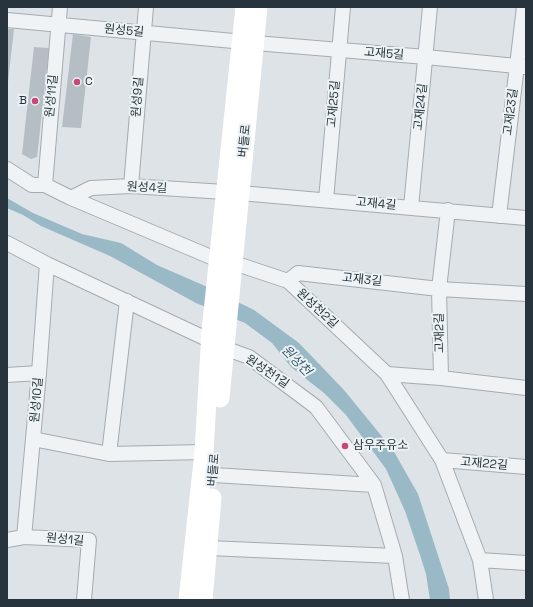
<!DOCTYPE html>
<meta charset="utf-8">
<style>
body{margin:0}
#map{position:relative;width:533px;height:607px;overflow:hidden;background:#dee3e7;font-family:"Space Grotesk",sans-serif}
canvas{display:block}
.frame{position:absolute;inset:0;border:8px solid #28343d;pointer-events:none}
</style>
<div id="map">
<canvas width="533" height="607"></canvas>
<div class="frame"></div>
</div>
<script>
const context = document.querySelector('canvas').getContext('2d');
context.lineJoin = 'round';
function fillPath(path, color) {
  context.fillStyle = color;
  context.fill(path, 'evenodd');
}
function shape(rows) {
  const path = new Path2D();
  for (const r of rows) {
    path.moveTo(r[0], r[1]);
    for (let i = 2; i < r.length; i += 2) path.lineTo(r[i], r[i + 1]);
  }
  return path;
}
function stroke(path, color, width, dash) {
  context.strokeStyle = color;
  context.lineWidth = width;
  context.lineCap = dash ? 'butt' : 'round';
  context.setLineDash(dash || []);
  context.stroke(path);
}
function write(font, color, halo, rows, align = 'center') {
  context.font = font + ' "Space Grotesk","Noto Sans KR",sans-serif';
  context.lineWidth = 4;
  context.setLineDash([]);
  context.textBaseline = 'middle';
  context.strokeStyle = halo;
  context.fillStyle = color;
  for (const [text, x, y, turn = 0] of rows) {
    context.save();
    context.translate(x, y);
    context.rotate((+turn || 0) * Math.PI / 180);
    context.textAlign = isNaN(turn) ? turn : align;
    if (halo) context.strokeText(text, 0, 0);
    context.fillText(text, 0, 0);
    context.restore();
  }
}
fillPath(shape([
 [7,198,33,213,82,234,121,243,157,265,205,286,254,310,299,343,344,390,393,450,418,494,449,589,450,600,430,600,426,574,421,558,405,511,386,469,346,415,324,393,291,367,272,343,245,323,196,303,110,256,41,226,23,215,7,208]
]), '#9ab9c6');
fillPath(shape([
 [7,29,14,29,8,82,7,82],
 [73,34,91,37,81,128,62,127],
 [34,47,49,48,37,157,31,159,22,154]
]), '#b5bec3');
const street = shape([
 [7,20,255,43,426,57,526,67],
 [7,169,32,185,45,185,71,198,218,260,234,263,288,281,387,374,442,460,480,560,486,600],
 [45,185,60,7],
 [131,186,146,7],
 [71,198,91,188,131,186,240,193,526,218],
 [326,200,343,7],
 [411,207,430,7],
 [499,216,524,7],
 [7,243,47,264,211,341,224,348,249,357,316,407,374,485,395,556,402,600],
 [288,281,298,273,439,289,526,294],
 [387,374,441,378,526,388],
 [7,375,39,373],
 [441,378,439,289,448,210],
 [33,439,109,454,204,452],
 [109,454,127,301],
 [442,460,526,467],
 [214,475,374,485],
 [24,537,39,373,47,264],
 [7,540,24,537,89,540,84,600],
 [208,548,395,556],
 [480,560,526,563]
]);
stroke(street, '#a4abb1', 16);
stroke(street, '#f0f3f5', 14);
stroke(shape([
 [220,398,258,7],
 [188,600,204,452,211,331,245,7],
 [203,600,212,498]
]), '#fff', 19);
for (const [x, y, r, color] of [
 [77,82,4,"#c74777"],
 [35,101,4,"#c74777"],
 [345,446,4,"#c74777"]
]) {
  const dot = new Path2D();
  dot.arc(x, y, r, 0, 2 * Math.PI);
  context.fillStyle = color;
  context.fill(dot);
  stroke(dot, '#edf2f5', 1.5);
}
write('12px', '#28343d', '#edf2f5', [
 ["원성5길",124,31,5],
 ["고재5길",384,54,4],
 ["원성11길",52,96,-85],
 ["원성9길",138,97,-86],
 ["고재25길",334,104,-85],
 ["고재24길",421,107,-84],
 ["고재23길",511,112,-83],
 ["버들로",245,141,-84],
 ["원성4길",147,188,3],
 ["고재4길",376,204,5],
 ["고재3길",362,280,6],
 ["원성천2길",317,309,43],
 ["고재2길",440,333,-91],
 ["원성천1길",267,372,34],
 ["원성10길",37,400,-85],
 ["고재22길",484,464,5],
 ["버들로",214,470,-85],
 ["원성1길",65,540,5]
]);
write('12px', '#28343d', '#edf2f5', [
 ["C",85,82],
 ["B",27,101,"right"],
 ["삼우주유소",353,446]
], 'left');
write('italic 13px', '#345b6f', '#edf2f5', [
 ["원성천",296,361,46]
]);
</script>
